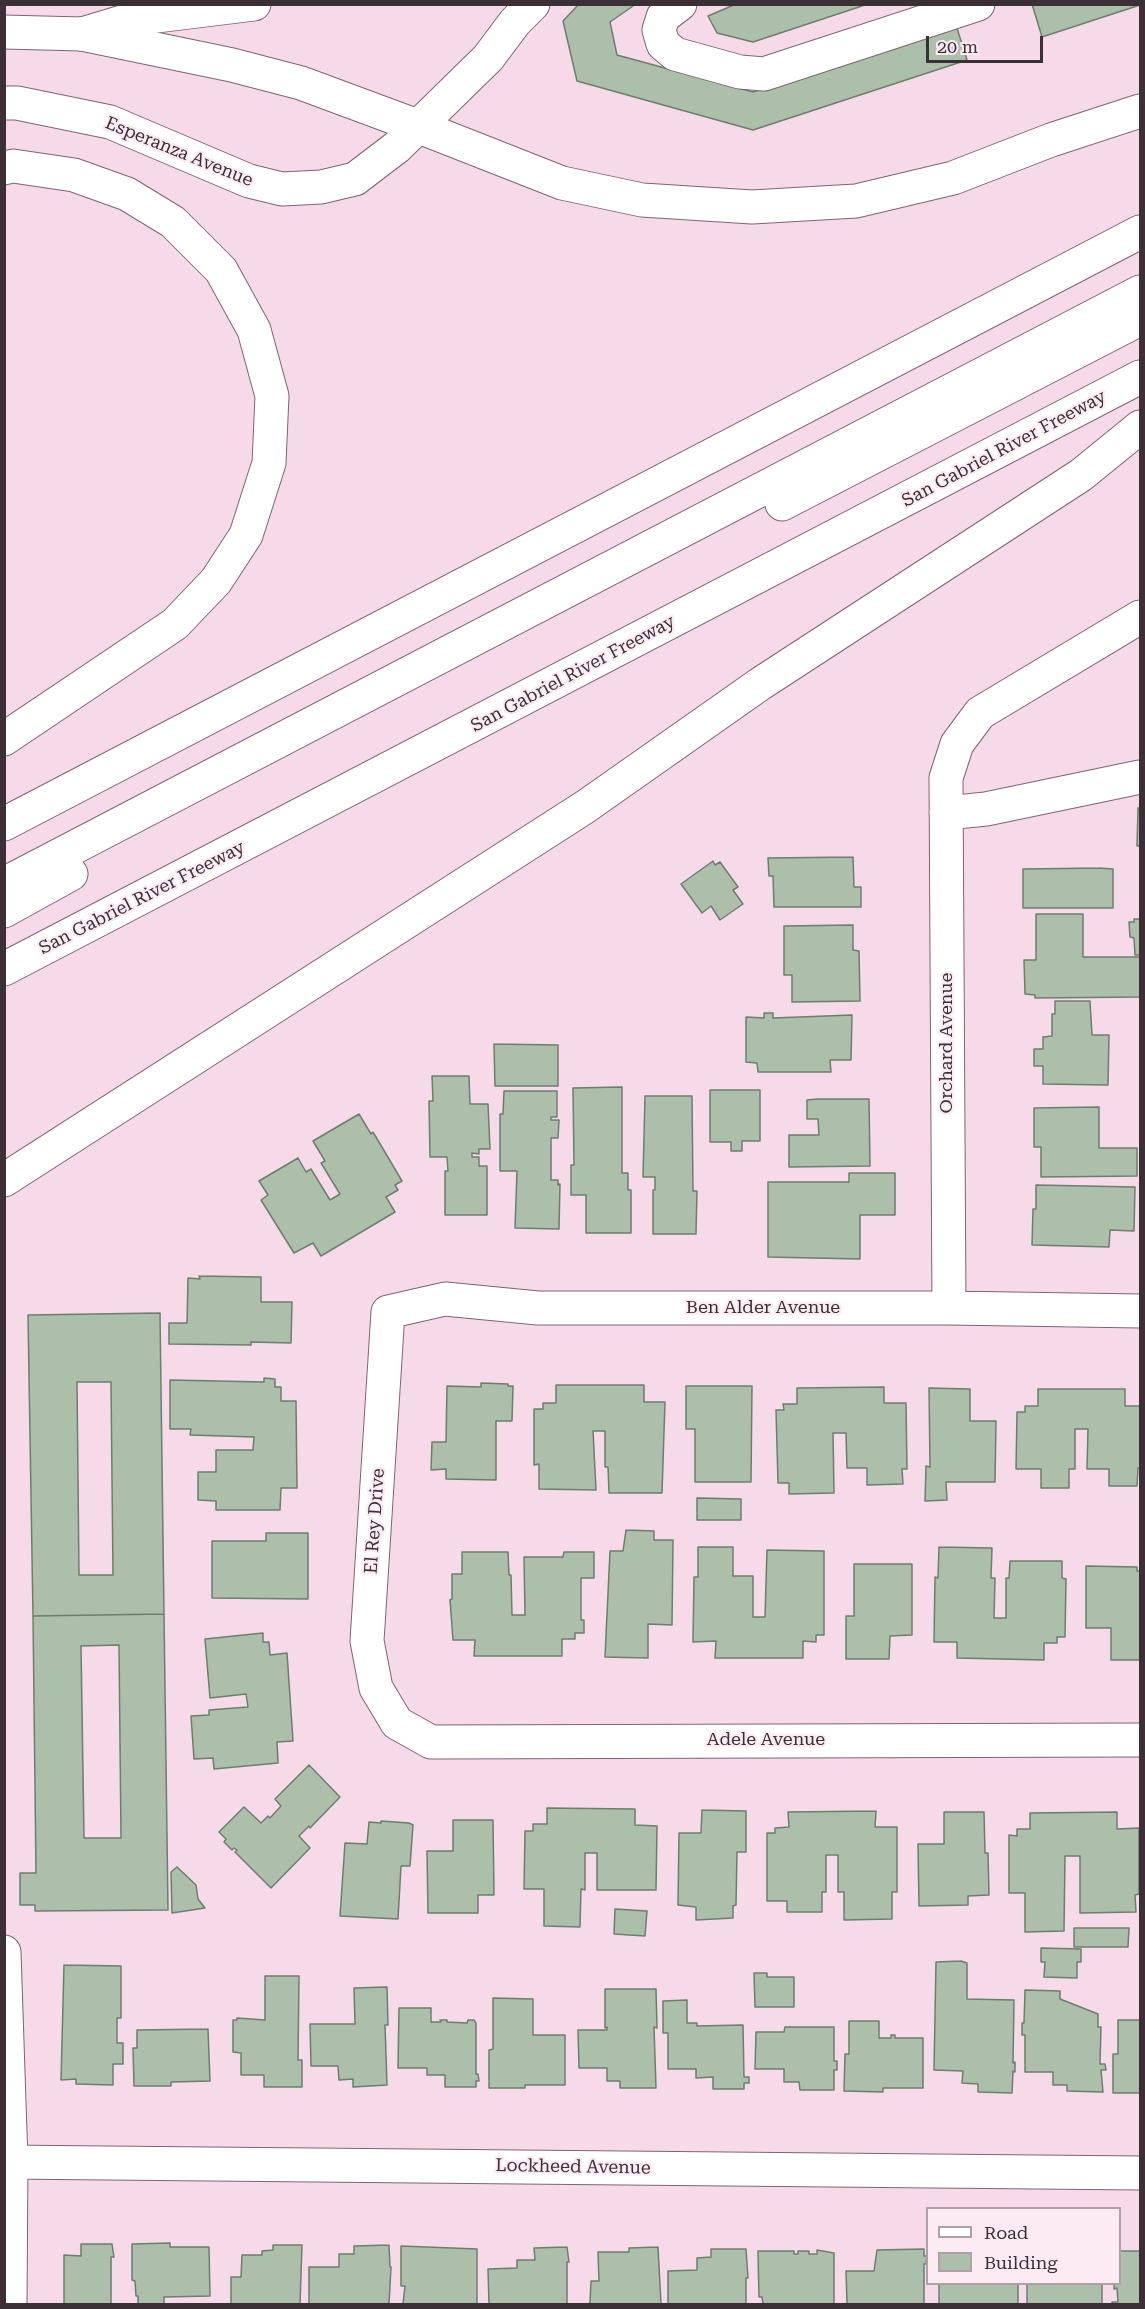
<!DOCTYPE html>
<style>
body{margin:0}
#map{position:relative;width:1145px;height:2309px;overflow:hidden;background:#f7dae8;font-family:"Roboto Serif",serif}
canvas{display:block}
.frame{position:absolute;inset:0;border:6px solid #3b3036;pointer-events:none}
.legend{position:absolute;left:926px;top:2207px;width:195px;height:78px;box-sizing:border-box;background:#fdebf4;border:2px solid #afa0a8;margin:0;padding:8px 10px;list-style:none;font-size:18px;color:#3b3036}
.legend li{display:flex;align-items:center;gap:12px;height:30px}
.legend b{width:30px;border:2px solid #afa0a8}
.scale{position:absolute;left:926px;top:36px;width:117px;height:27px;box-sizing:border-box;border:3px solid #3b3036;border-top:0;padding-left:8px;font-size:18px;line-height:21px;white-space:nowrap;color:#3b3036;-webkit-text-stroke:4px #fdebf4;paint-order:stroke}
</style>
<div id="map">
<canvas width="1145" height="2309"></canvas>
<div class="frame"></div>
<ul class="legend">
<li><b style="height:8px;background:#fff"></b>Road</li>
<li><b style="height:16px;background:#abbfab"></b>Building</li>
</ul>
<div class="scale">20 m</div>
</div>
<script>
const context = document.querySelector('canvas').getContext('2d');
context.lineJoin = 'round';
function fillPath(path, color) {
  context.fillStyle = color;
  context.fill(path, 'evenodd');
}
function shape(rows) {
  const path = new Path2D();
  for (const r of rows) {
    path.moveTo(r[0], r[1]);
    for (let i = 2; i < r.length; i += 2) path.lineTo(r[i], r[i + 1]);
  }
  return path;
}
function stroke(path, color, width, dash) {
  context.strokeStyle = color;
  context.lineWidth = width;
  context.lineCap = dash ? 'butt' : 'round';
  context.setLineDash(dash || []);
  context.stroke(path);
}
function write(font, color, halo, rows, align = 'center') {
  context.font = font + ' "Roboto Serif",serif';
  context.lineWidth = 4.5;
  context.setLineDash([]);
  context.textBaseline = 'middle';
  context.strokeStyle = halo;
  context.fillStyle = color;
  for (const [text, x, y, turn = 0] of rows) {
    context.save();
    context.translate(x, y);
    context.rotate((+turn || 0) * Math.PI / 180);
    context.textAlign = isNaN(turn) ? turn : align;
    if (halo) context.strokeText(text, 0, 0);
    context.fillText(text, 0, 0);
    context.restore();
  }
}
const building = shape([
 [579,4,636,4,610,22,617,55,753,92,956,25,967,60,753,130,577,81,563,21,579,4],
 [736,4,868,4,753,42,717,33,708,16,736,4],
 [1032,4,1140,4,1140,5,1042,37,1032,4],
 [1138,808,1140,808,1140,846,1137,846,1138,808],
 [853,857,854,887,861,887,861,907,774,907,773,876,769,876,768,858,853,857],
 [713,861,715,865,720,862,738,887,733,890,743,904,720,920,711,906,702,913,681,884,713,861],
 [1099,868,1113,869,1113,908,1023,908,1023,869,1099,868],
 [1036,914,1083,914,1083,957,1140,957,1140,997,1035,998,1035,995,1025,994,1024,960,1036,960,1036,914],
 [1134,919,1140,919,1140,955,1135,955,1134,938,1130,937,1129,922,1134,922,1134,919],
 [853,925,853,950,859,951,860,1001,792,1002,792,975,784,975,784,926,853,925],
 [1055,1001,1090,1001,1092,1035,1109,1035,1108,1085,1043,1084,1043,1066,1034,1066,1034,1049,1043,1049,1043,1037,1052,1036,1052,1014,1055,1014,1055,1001],
 [764,1013,773,1013,773,1018,852,1015,851,1060,830,1060,831,1072,758,1072,757,1063,746,1062,746,1017,764,1018,764,1013],
 [494,1044,558,1045,558,1086,495,1086,494,1044],
 [432,1076,469,1076,470,1104,488,1104,490,1149,479,1149,479,1154,472,1153,472,1157,479,1157,479,1166,487,1166,487,1215,445,1215,445,1171,448,1171,447,1157,430,1157,429,1101,433,1101,432,1076],
 [622,1087,622,1173,628,1173,628,1190,631,1190,631,1233,586,1233,586,1195,571,1195,571,1165,574,1165,573,1088,622,1087],
 [710,1090,760,1090,760,1141,742,1141,742,1151,731,1151,731,1142,710,1142,710,1090],
 [504,1091,557,1091,557,1117,551,1117,551,1120,559,1120,558,1138,551,1138,551,1180,558,1180,558,1185,560,1184,559,1229,515,1228,517,1171,500,1171,500,1114,503,1114,504,1091],
 [645,1096,692,1096,693,1191,697,1191,696,1234,653,1234,653,1190,655,1190,655,1177,643,1177,645,1096],
 [817,1099,869,1099,870,1166,789,1167,789,1135,819,1135,818,1119,807,1119,807,1100,817,1099],
 [1099,1107,1099,1148,1137,1148,1137,1176,1041,1177,1041,1147,1034,1147,1034,1108,1099,1107],
 [359,1114,371,1134,373,1132,402,1181,395,1185,398,1190,386,1197,395,1212,321,1256,313,1243,294,1253,261,1200,268,1195,259,1181,298,1158,306,1172,311,1169,330,1200,340,1194,321,1163,325,1161,313,1141,359,1114],
 [849,1173,895,1173,895,1215,860,1215,860,1259,768,1257,768,1182,849,1182,849,1173],
 [1036,1185,1135,1187,1134,1231,1110,1230,1109,1247,1032,1245,1033,1209,1036,1209,1036,1185],
 [199,1276,261,1277,261,1302,292,1302,291,1343,251,1342,251,1345,169,1344,169,1323,187,1323,188,1278,200,1279,199,1276],
 [160,1313,164,1614,33,1616,28,1315,160,1313],
 [77,1382,111,1382,113,1575,79,1575,77,1382],
 [264,1378,275,1379,275,1387,281,1387,281,1401,296,1401,297,1488,281,1488,280,1510,216,1510,216,1501,198,1500,198,1472,216,1472,216,1450,253,1450,254,1437,190,1435,191,1429,170,1429,170,1380,264,1382,264,1378],
 [481,1383,508,1384,508,1386,513,1386,512,1421,496,1421,496,1480,446,1479,446,1469,431,1470,432,1442,446,1442,447,1386,481,1387,481,1383],
 [556,1385,644,1385,644,1402,665,1402,662,1493,609,1493,608,1467,605,1467,605,1431,593,1431,596,1490,539,1489,539,1464,534,1465,534,1409,543,1409,543,1403,556,1403,556,1385],
 [686,1386,752,1386,751,1482,695,1482,695,1429,686,1429,686,1386],
 [884,1387,884,1403,906,1403,907,1469,902,1469,903,1484,867,1485,867,1468,847,1468,846,1433,833,1433,834,1493,789,1494,789,1483,778,1483,776,1410,784,1410,783,1404,797,1404,797,1388,884,1387],
 [929,1388,970,1389,970,1421,996,1421,995,1482,946,1482,947,1500,925,1501,926,1466,930,1467,929,1388],
 [1038,1389,1125,1389,1125,1406,1140,1406,1140,1468,1138,1468,1137,1486,1109,1486,1109,1469,1087,1469,1088,1429,1075,1429,1075,1469,1069,1469,1069,1488,1041,1488,1041,1469,1016,1469,1017,1412,1025,1412,1025,1406,1038,1406,1038,1389],
 [697,1498,741,1499,741,1520,697,1520,697,1498],
 [626,1530,654,1531,654,1540,673,1540,672,1625,648,1624,648,1658,605,1657,610,1551,623,1551,626,1530],
 [266,1533,308,1533,308,1599,212,1598,212,1541,266,1541,266,1533],
 [698,1547,733,1547,733,1576,753,1576,753,1617,765,1617,767,1550,824,1551,824,1635,816,1635,816,1642,803,1641,803,1658,715,1658,716,1641,693,1642,694,1577,698,1577,698,1547],
 [939,1547,992,1548,991,1578,995,1578,994,1618,1006,1618,1006,1578,1009,1578,1010,1561,1062,1561,1062,1578,1066,1579,1065,1637,1057,1637,1057,1643,1044,1643,1044,1660,957,1658,957,1642,934,1642,935,1577,938,1578,939,1547],
 [462,1552,508,1552,509,1575,511,1575,512,1615,525,1615,524,1557,563,1557,564,1552,594,1552,594,1578,581,1578,581,1620,584,1620,584,1633,575,1633,575,1639,562,1639,562,1656,474,1656,475,1640,453,1640,450,1600,452,1599,452,1574,462,1574,462,1552],
 [854,1564,912,1564,912,1635,890,1636,889,1659,846,1659,846,1616,854,1616,854,1564],
 [1086,1566,1137,1567,1137,1571,1140,1571,1140,1660,1111,1660,1111,1628,1086,1628,1086,1566],
 [164,1614,168,1910,35,1911,35,1905,20,1905,20,1873,36,1873,33,1616,164,1614],
 [119,1645,121,1838,84,1838,81,1646,119,1645],
 [263,1633,263,1642,269,1642,270,1655,287,1653,293,1741,277,1742,278,1763,214,1769,213,1758,194,1759,191,1716,209,1715,209,1710,248,1707,246,1694,210,1698,205,1639,263,1633],
 [309,1765,340,1797,310,1828,309,1826,299,1836,310,1848,271,1888,235,1852,237,1850,234,1848,232,1850,224,1842,226,1839,219,1832,244,1807,261,1823,268,1816,270,1818,281,1806,275,1799,309,1765],
 [547,1808,635,1809,635,1825,657,1826,656,1890,597,1890,597,1853,585,1853,585,1890,581,1889,580,1927,544,1926,544,1889,524,1889,525,1831,533,1831,533,1824,547,1824,547,1808],
 [702,1810,746,1811,746,1852,737,1852,736,1905,733,1906,733,1918,696,1920,696,1907,678,1905,679,1833,701,1833,702,1810],
 [876,1811,875,1827,897,1827,897,1892,892,1892,892,1919,844,1920,844,1892,838,1892,838,1855,826,1855,826,1892,822,1892,822,1912,787,1912,787,1901,767,1901,767,1833,775,1833,775,1828,789,1827,788,1812,876,1811],
 [944,1812,984,1812,985,1853,988,1853,989,1895,968,1896,968,1905,919,1906,918,1844,944,1844,944,1812],
 [1117,1812,1117,1829,1139,1828,1139,1894,1135,1895,1136,1912,1080,1913,1080,1856,1065,1856,1064,1931,1025,1932,1025,1893,1009,1893,1009,1835,1017,1836,1017,1829,1030,1829,1030,1813,1117,1812],
 [453,1820,493,1820,494,1895,478,1895,478,1913,428,1913,427,1851,453,1851,453,1820],
 [381,1821,409,1823,413,1825,410,1866,401,1866,398,1919,340,1916,345,1843,367,1844,369,1822,381,1823,381,1821],
 [177,1867,196,1885,198,1899,205,1908,172,1913,171,1872,177,1867],
 [615,1909,647,1911,645,1936,614,1934,615,1909],
 [1074,1928,1129,1928,1128,1947,1074,1947,1074,1928],
 [1041,1948,1081,1949,1081,1962,1077,1962,1077,1978,1044,1977,1045,1962,1041,1962,1041,1948],
 [961,1961,967,1963,967,1999,1014,2000,1013,2063,1015,2062,1015,2072,1013,2071,1012,2093,978,2092,978,2084,962,2083,963,2071,934,2070,936,1962,961,1961],
 [64,1965,121,1966,121,2018,117,2018,117,2043,123,2043,123,2064,113,2064,113,2085,76,2084,76,2079,61,2080,64,1965],
 [754,1973,767,1973,767,1977,794,1977,794,2007,755,2007,754,1973],
 [265,1976,299,1976,298,2060,302,2060,302,2087,264,2087,264,2075,241,2075,241,2053,233,2052,233,2020,237,2020,237,2018,265,2020,265,1976],
 [387,1987,388,2025,385,2025,387,2085,353,2087,353,2079,339,2080,338,2066,311,2066,310,2024,355,2024,354,1988,387,1987],
 [605,1989,656,1989,657,2028,654,2027,656,2088,620,2088,620,2081,607,2081,607,2068,579,2068,578,2030,607,2030,607,2027,605,2028,605,1989],
 [1025,1990,1060,1991,1060,1999,1098,2014,1098,2027,1101,2027,1100,2064,1105,2064,1106,2070,1101,2070,1103,2092,1067,2091,1067,2085,1053,2085,1053,2072,1025,2072,1025,2035,1022,2035,1022,2023,1024,2023,1025,1990],
 [493,1998,533,1999,533,2035,565,2035,565,2085,525,2085,525,2088,489,2088,489,2050,493,2049,493,1998],
 [687,2000,687,2023,697,2023,697,2026,743,2025,744,2077,749,2077,749,2083,744,2083,744,2089,713,2089,713,2077,696,2078,696,2069,668,2069,668,2033,663,2033,663,2001,687,2000],
 [399,2008,431,2008,431,2022,441,2022,440,2020,447,2020,447,2022,467,2023,468,2020,474,2020,476,2023,476,2074,478,2074,479,2081,476,2081,476,2087,445,2087,445,2075,427,2075,427,2068,398,2068,399,2008],
 [1118,2020,1140,2020,1140,2093,1113,2093,1113,2054,1118,2054,1118,2020],
 [849,2021,879,2021,879,2038,891,2038,891,2035,895,2035,895,2038,923,2038,923,2088,883,2088,883,2092,844,2091,845,2054,849,2054,849,2021],
 [785,2027,834,2027,834,2061,837,2061,837,2070,834,2070,834,2090,800,2090,799,2082,784,2082,784,2069,755,2069,756,2032,784,2032,785,2027],
 [208,2029,210,2081,171,2082,171,2086,134,2086,133,2048,137,2048,137,2030,208,2029],
 [170,2243,170,2247,209,2247,210,2296,164,2297,164,2304,138,2304,138,2296,136,2296,135,2281,132,2280,132,2244,170,2243],
 [81,2244,112,2244,114,2257,111,2257,111,2304,121,2304,64,2304,64,2255,81,2256,81,2244],
 [273,2245,302,2245,300,2304,231,2304,231,2277,241,2277,242,2255,262,2255,262,2251,273,2250,273,2245],
 [389,2245,390,2267,391,2267,389,2304,309,2304,309,2267,339,2267,339,2254,354,2254,354,2246,389,2245],
 [401,2246,477,2249,477,2304,403,2304,405,2286,401,2286,401,2246],
 [567,2247,569,2262,567,2262,567,2304,489,2304,488,2269,517,2268,517,2260,535,2260,534,2248,567,2247],
 [658,2247,661,2304,588,2304,590,2303,591,2281,599,2281,598,2252,629,2252,629,2248,658,2247],
 [711,2249,746,2249,748,2278,746,2278,746,2304,668,2304,668,2271,697,2270,697,2258,711,2257,711,2249],
 [924,2249,924,2256,927,2256,926,2264,924,2264,924,2304,847,2304,846,2271,874,2271,877,2250,924,2249],
 [817,2250,834,2253,834,2304,763,2304,762,2297,759,2297,758,2251,794,2251,794,2254,798,2254,798,2251,809,2251,809,2254,817,2254,817,2250],
 [1120,2251,1140,2251,1140,2304,1112,2304,1112,2302,1118,2302,1117,2288,1114,2289,1114,2284,1120,2284,1120,2251],
 [939,2284,1018,2284,1018,2304,939,2304,939,2284],
 [1027,2284,1102,2284,1102,2304,1027,2304,1027,2284]
]);
fillPath(building, '#abbfab');
stroke(building, '#6c7f6d', 1.5);
const minor = shape([
 [680,4,663,17,659,30,663,44,675,54,740,72,764,74,978,4],
 [82,34,132,19,254,4],
 [4,103,17,103,110,122,249,181,282,189,321,187,355,179,397,147,488,58,515,22,533,4],
 [946,813,986,809,1140,777],
 [949,1308,946,778,957,744,980,713,1140,617],
 [1140,1311,949,1308,538,1308,445,1299,388,1312,367,1641,376,1688,397,1723,431,1742,1140,1740],
 [4,1952,11,2162,10,2304],
 [4,2162,1140,2173]
]);
const major = shape([
 [4,32,82,34]
]);
const highway = shape([
 [82,34,232,65,301,83,417,126,562,183,642,200,752,207,856,201,953,178,1051,140,1140,111],
 [4,168,13,166,74,175,127,194,173,222,221,270,254,330,272,396,269,463,246,535,216,581,175,624,4,739],
 [782,504,1140,319],
 [4,824,1140,232],
 [4,884,1140,292],
 [4,911,71,874],
 [4,969,1140,377],
 [4,1180,585,807,760,684,1081,475,1140,427]
]);
stroke(minor, '#7d6571', 35);
stroke(major, '#7d6571', 35);
stroke(highway, '#7d6571', 35);
stroke(minor, '#fff', 33);
stroke(major, '#fff', 33);
stroke(highway, '#fff', 33);
write('18px', '#3b3036', '#fdebf4', [
 ["Esperanza Avenue",179,152,22],
 ["San Gabriel River Freeway",1004,449,-28],
 ["San Gabriel River Freeway",573,674,-28],
 ["San Gabriel River Freeway",142,898,-27],
 ["Orchard Avenue",947,1043,-90],
 ["Ben Alder Avenue",763,1308],
 ["El Rey Drive",375,1521,-86],
 ["Adele Avenue",766,1740],
 ["Lockheed Avenue",573,2167,1]
]);
</script>
